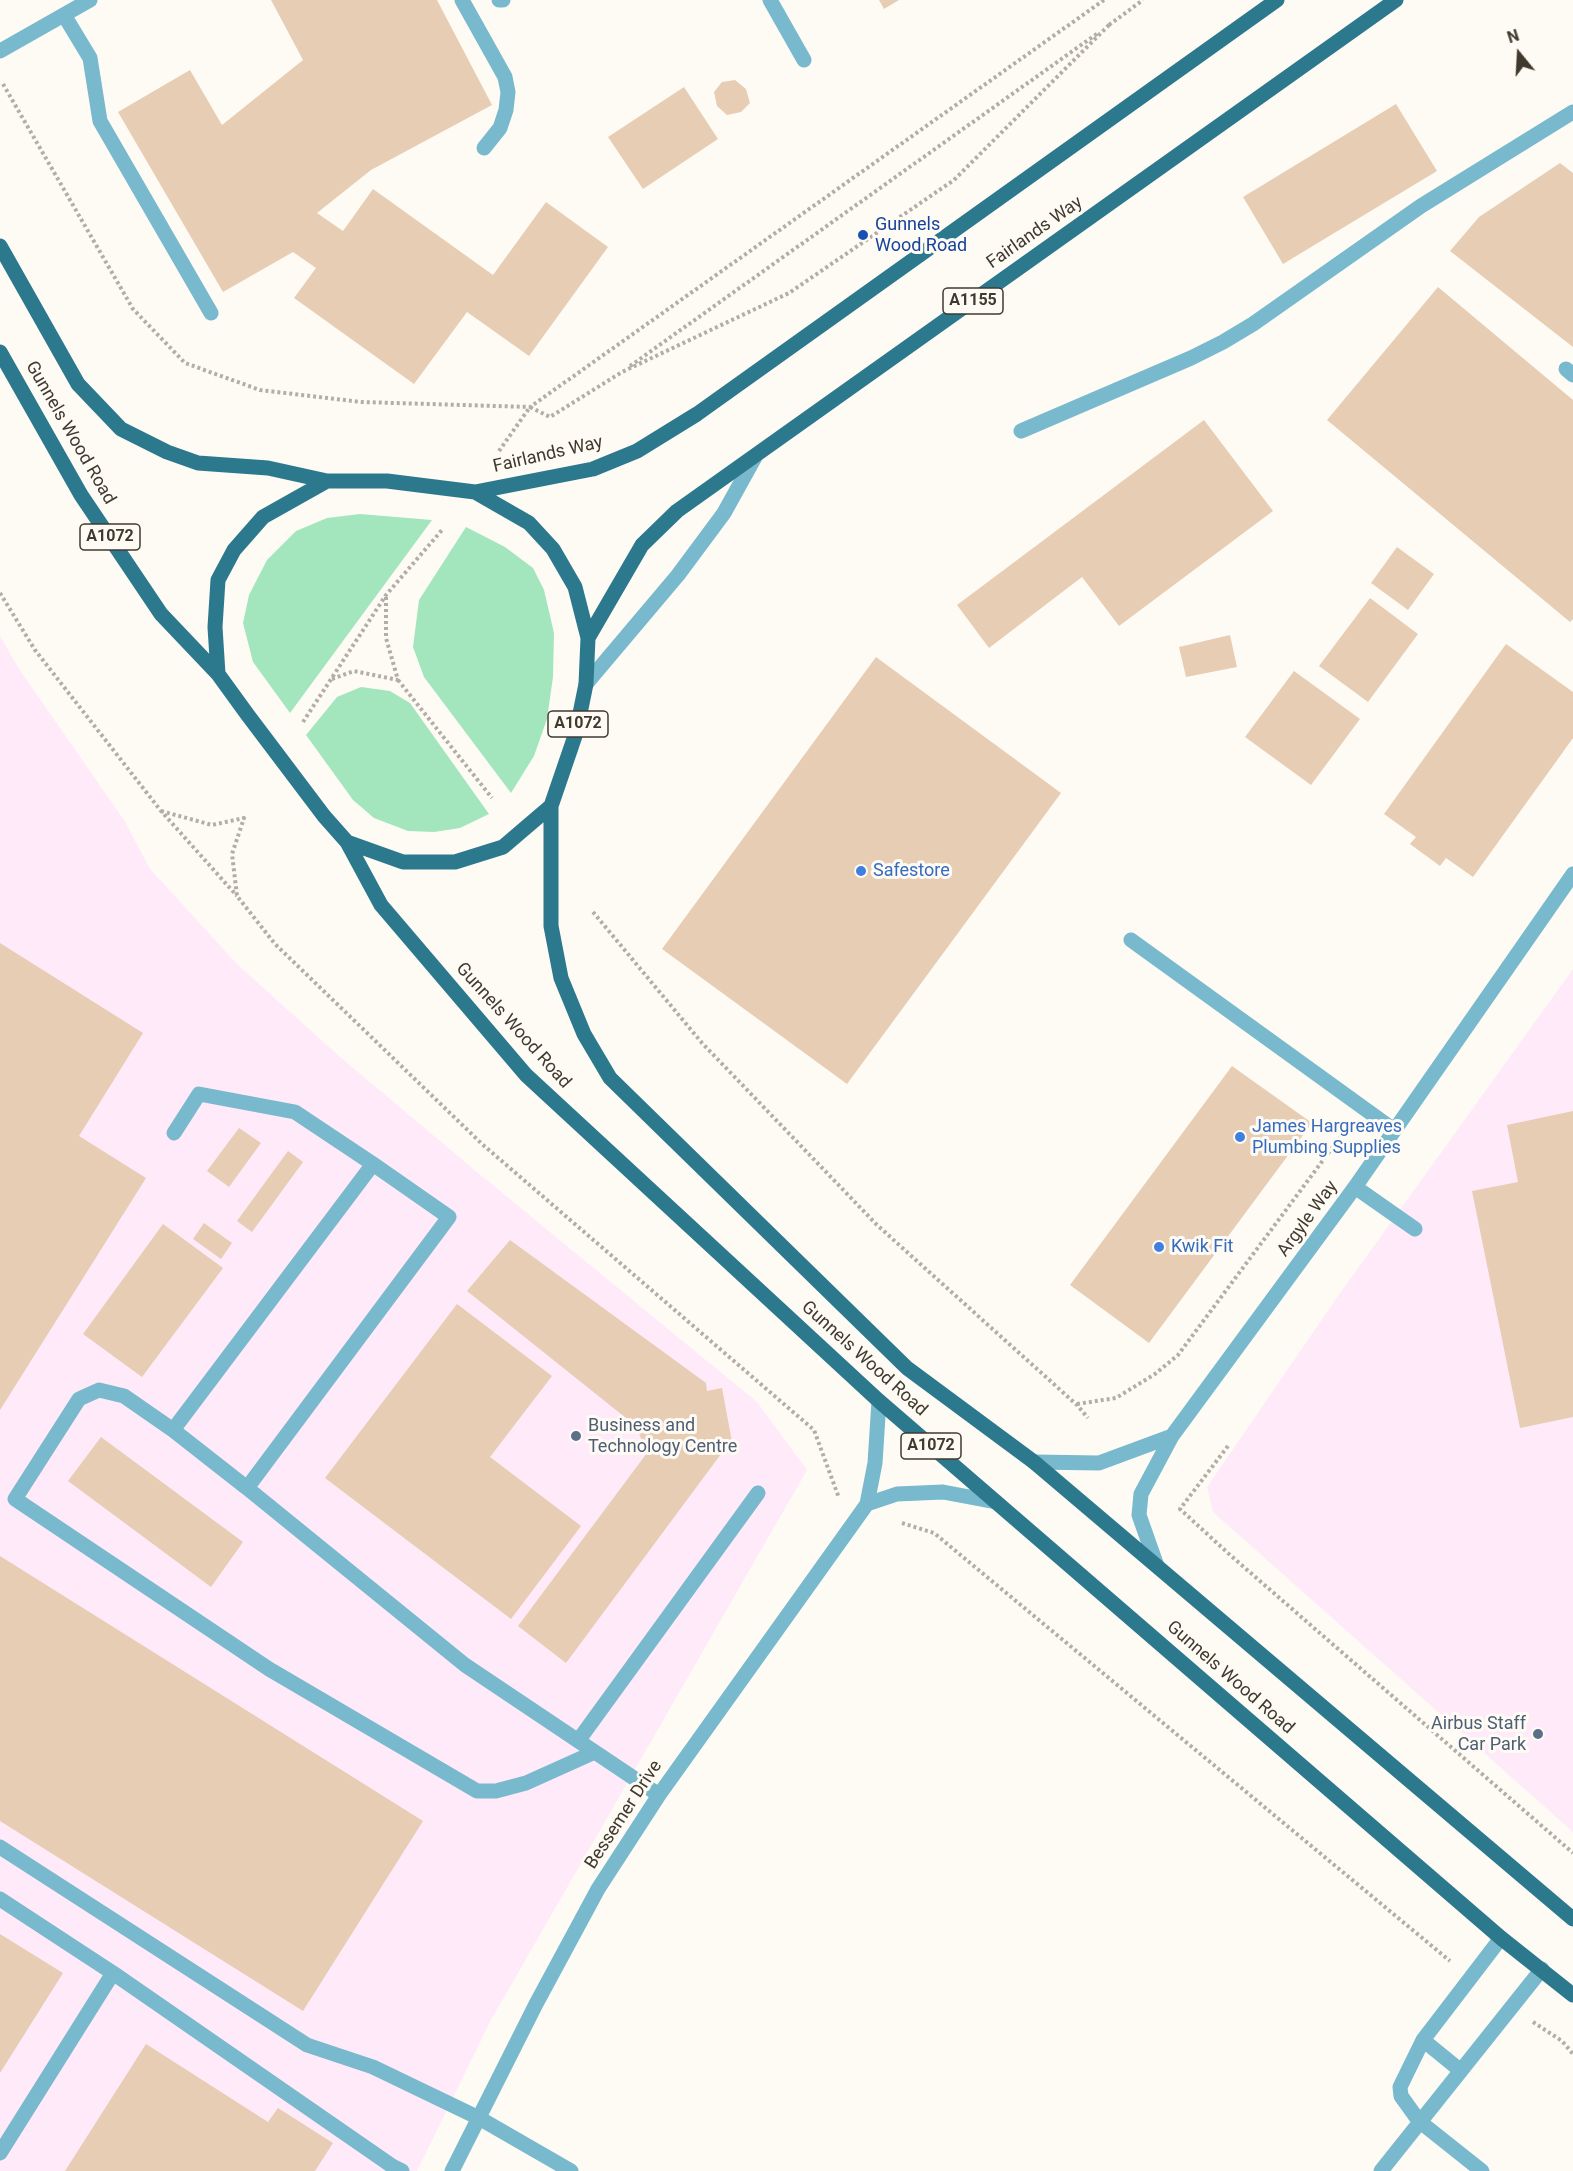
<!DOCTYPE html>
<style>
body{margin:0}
#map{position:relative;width:1573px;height:2171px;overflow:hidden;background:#fefbf5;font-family:Roboto,sans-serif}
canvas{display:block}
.north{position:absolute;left:1489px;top:24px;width:60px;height:60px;-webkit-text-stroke:4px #fefbf5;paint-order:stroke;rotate:342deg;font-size:16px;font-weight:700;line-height:24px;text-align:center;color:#403a2e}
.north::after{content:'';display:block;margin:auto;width:21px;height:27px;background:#403a2e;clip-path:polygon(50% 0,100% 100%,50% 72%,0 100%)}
</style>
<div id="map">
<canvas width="1573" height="2171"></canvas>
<div class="north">N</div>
</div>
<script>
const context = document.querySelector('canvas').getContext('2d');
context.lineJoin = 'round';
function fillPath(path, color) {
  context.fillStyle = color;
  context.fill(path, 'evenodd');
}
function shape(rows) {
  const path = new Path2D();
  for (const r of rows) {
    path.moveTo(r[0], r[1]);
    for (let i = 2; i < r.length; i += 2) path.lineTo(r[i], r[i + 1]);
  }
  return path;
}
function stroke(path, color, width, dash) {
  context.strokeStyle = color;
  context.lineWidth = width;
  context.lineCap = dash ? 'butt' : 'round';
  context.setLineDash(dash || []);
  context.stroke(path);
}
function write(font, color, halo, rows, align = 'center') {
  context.font = font + ' Roboto,sans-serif';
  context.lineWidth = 6;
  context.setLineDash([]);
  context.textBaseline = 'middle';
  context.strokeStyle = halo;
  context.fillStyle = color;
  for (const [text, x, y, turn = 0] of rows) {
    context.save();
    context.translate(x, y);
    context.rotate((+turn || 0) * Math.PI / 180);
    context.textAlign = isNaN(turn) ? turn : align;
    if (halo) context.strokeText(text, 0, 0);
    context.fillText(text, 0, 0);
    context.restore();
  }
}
fillPath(shape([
 [0,636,19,669,124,820,150,869,238,965,339,1056,478,1173,757,1402,807,1470,491,2020,417,2171,0,2171],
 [1573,969,1573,1832,1213,1512,1207,1487,1338,1296]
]), '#ffeafa');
fillPath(shape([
 [360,514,432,520,290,713,253,662,243,623,249,595,267,560,296,531,327,518],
 [466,527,505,547,533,568,544,590,554,633,553,677,547,719,534,756,511,793,424,677,413,647,419,600],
 [361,687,390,691,410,703,489,814,460,828,434,832,408,831,374,818,353,800,306,735,337,697]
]), '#a3e6bd');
fillPath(shape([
 [271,0,437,0,492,105,371,170,317,213,343,231,373,189,493,275,546,202,608,247,529,356,467,312,414,384,294,298,316,268,293,252,223,292,118,112,190,70,222,125,303,60],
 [879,0,899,0,884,9],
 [735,80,746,89,750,103,741,112,727,115,717,106,714,92,722,82],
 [684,87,718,139,643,189,608,137],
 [1396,104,1437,171,1283,264,1243,197],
 [1560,163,1573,173,1573,347,1450,251,1479,217],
 [1438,287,1573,400,1573,619,1570,622,1327,420],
 [1204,420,1273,511,1119,626,1082,577,989,648,957,605],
 [1397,547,1434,574,1408,610,1371,583],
 [1370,598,1418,634,1368,702,1319,666],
 [1230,635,1237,667,1186,677,1179,647],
 [1506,644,1573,692,1573,738,1473,877,1446,858,1440,866,1410,844,1416,837,1384,814],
 [876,657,1061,793,847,1084,662,949],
 [1294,671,1360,719,1311,785,1245,737],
 [0,943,143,1033,79,1136,146,1178,0,1410],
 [1232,1066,1312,1123,1149,1343,1070,1285],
 [1573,1111,1573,1417,1520,1428,1472,1191,1518,1182,1507,1125],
 [239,1128,261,1143,229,1187,207,1171],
 [288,1151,303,1162,252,1232,237,1221],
 [204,1223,232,1243,221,1259,193,1239],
 [163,1224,223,1268,142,1377,83,1334],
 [510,1240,706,1383,707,1391,722,1388,734,1453,721,1454,566,1663,518,1626,647,1453,636,1426,467,1291],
 [457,1304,552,1376,490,1457,581,1526,511,1619,325,1478],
 [101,1437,243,1542,211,1587,68,1481],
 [0,1556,423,1821,303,2011,0,1821],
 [0,1934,63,1973,0,2073],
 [146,2044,268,2122,278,2108,333,2143,315,2171,65,2171]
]), '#e7cdb4');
stroke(shape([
 [1109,25,1143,0],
 [3,84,133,309,185,363,260,390,361,402,530,407,1104,0],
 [630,366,1098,33],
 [499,451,530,407,550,417,622,372,789,293,954,180,1109,25],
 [0,593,35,650,161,811,237,896],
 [332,679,354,671,398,680,386,638,386,596],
 [398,680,492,798],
 [303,722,386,595,442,530],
 [161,811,212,825,244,818,232,854,237,896,275,944,482,1144,814,1430,839,1498],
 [593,912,702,1043,877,1225,1077,1405,1088,1418],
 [1077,1404,1116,1398,1155,1374,1178,1355,1347,1128],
 [1228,1446,1180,1509,1230,1555,1573,1853],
 [902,1523,934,1533,1450,1961],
 [1533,2022,1562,2041,1573,2054]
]), '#b2aea6', 4, [3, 3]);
stroke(shape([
 [462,0,505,77,508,92,506,110,500,128,484,148],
 [499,0,503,0],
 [770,0,804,60],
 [64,15,90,58,100,121,211,313],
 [0,51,90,0],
 [1566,369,1573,375],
 [1021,431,1191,358,1223,342,1253,324,1421,206,1573,112],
 [586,684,678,575,724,513,755,457],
 [1131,940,1394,1130],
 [174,1133,199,1094,295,1112,373,1164],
 [1355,1187,1415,1229],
 [173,1430,373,1164,449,1217,247,1488,173,1430,124,1396,99,1390,79,1399,15,1499,269,1669,477,1791,496,1791,526,1783,595,1752],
 [1034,1462,1099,1463,1172,1436],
 [247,1488,465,1665,659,1795],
 [867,1504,897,1494,943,1492,996,1502],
 [1157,1566,1139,1515,1141,1494,1172,1436,1355,1187,1573,874],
 [578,1741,758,1493],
 [0,1847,307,2045,373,2067,479,2118,571,2171],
 [0,1899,113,1973,392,2166,402,2171],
 [1423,2040,1461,2071],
 [0,2153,113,1973],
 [452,2171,536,2004,598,1889,659,1795,867,1504,875,1463,879,1401],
 [1381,2171,1542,1969],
 [1482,2171,1419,2121,1401,2096,1400,2087,1423,2040,1501,1938]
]), '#79b9cd', 15);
stroke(shape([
 [0,246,78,384,121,429,167,452,198,463,268,468,327,481,387,481,475,492,529,523,553,549,575,587,588,638,586,684,576,733,551,806,551,926,561,978,584,1034,610,1078,907,1368,1034,1462,1573,1919],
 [0,352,81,495,161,614,218,674,247,714,324,816,347,842,381,905,526,1075,879,1401,1501,1938,1573,1995],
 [475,492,593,469,637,451,697,414,1277,0],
 [588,638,642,545,677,511,1396,0],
 [218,674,215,627,218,580,234,550,263,517,327,481],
 [347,842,403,862,455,862,503,847,551,806]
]), '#2c798e', 15);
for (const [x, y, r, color] of [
 [863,235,6,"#1a4fb4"],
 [861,871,6,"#3f7fe0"],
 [1240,1137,6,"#3f7fe0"],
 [1159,1247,6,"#3f7fe0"],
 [576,1436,6,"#5c6f8a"],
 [1538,1734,6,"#5c6f8a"]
]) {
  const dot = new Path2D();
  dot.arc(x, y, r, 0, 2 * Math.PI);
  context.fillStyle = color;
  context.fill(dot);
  stroke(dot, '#fefbf5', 2);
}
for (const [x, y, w] of [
 [973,301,60],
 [110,537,60],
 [578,724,60],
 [931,1446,60]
]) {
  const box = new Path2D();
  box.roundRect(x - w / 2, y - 13, w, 26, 4.5);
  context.fillStyle = '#fefbf5';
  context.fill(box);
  stroke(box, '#403a2e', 1.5);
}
write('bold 16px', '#403a2e', null, [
 ["A1155",973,301],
 ["A1072",110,537],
 ["A1072",578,724],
 ["A1072",931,1446]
]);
write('18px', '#164399', '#fefbf5', [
 ["Gunnels",875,225],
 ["Wood Road",875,246]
], 'left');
write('18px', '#403a2e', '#fefbf5', [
 ["Fairlands Way",1035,233,-35],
 ["Gunnels Wood Road",70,433,60],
 ["Fairlands Way",548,455,-13],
 ["Gunnels Wood Road",513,1026,48],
 ["Argyle Way",1308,1219,-54],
 ["Gunnels Wood Road",864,1359,42],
 ["Gunnels Wood Road",1230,1678,41],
 ["Bessemer Drive",624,1815,-57]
]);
write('18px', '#366cbe', '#fefbf5', [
 ["Safestore",873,871],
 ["James Hargreaves",1252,1127],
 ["Plumbing Supplies",1252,1148],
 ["Kwik Fit",1171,1247]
], 'left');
write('18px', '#4e5e75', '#fefbf5', [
 ["Business and",588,1426],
 ["Technology Centre",588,1447],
 ["Airbus Staff",1526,1724,"right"],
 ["Car Park",1526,1745,"right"]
], 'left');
</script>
